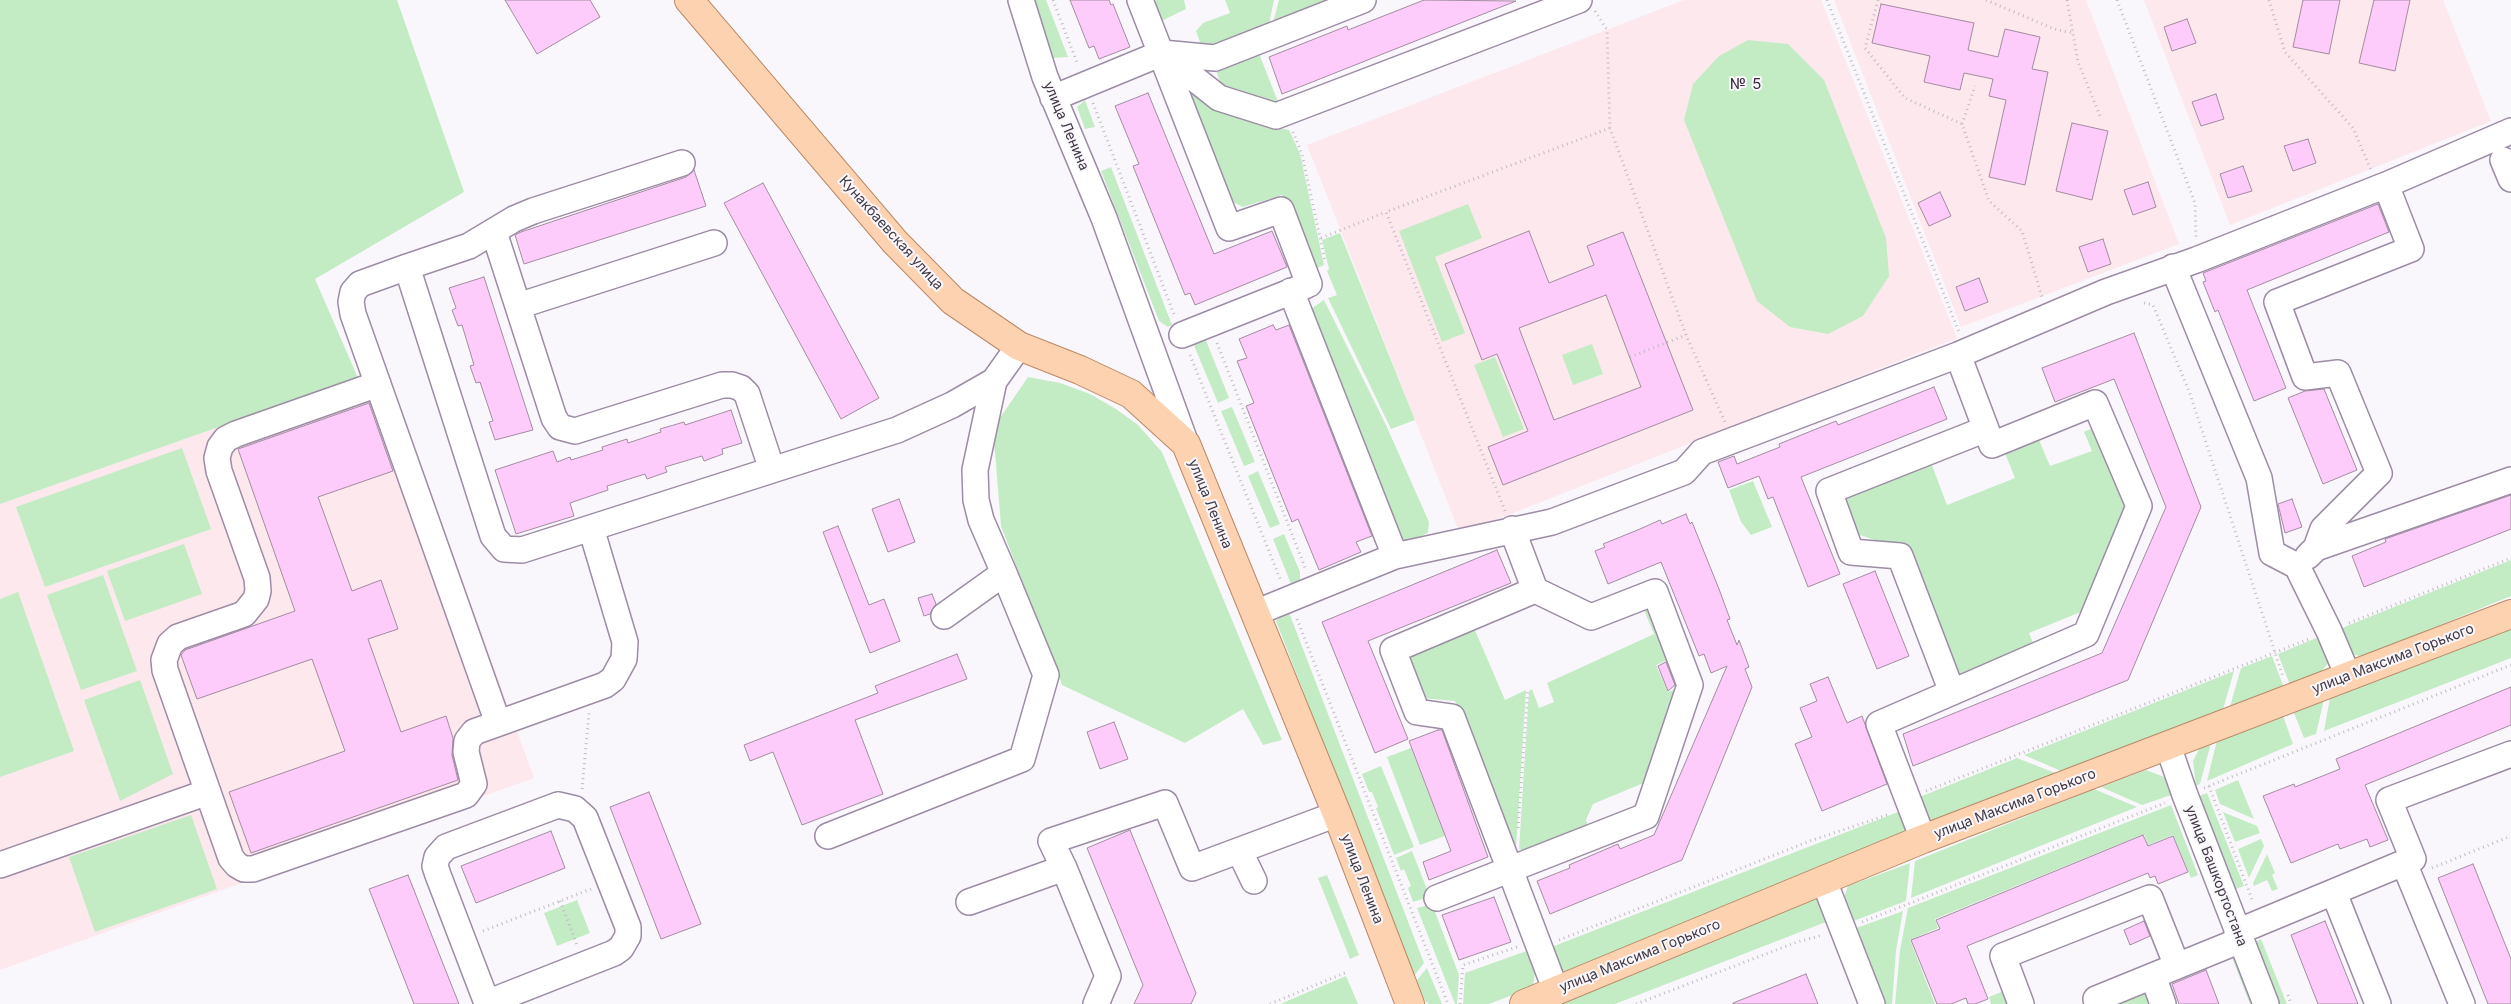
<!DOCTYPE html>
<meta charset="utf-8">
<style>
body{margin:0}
canvas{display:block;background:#faf7fc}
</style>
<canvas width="2511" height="1004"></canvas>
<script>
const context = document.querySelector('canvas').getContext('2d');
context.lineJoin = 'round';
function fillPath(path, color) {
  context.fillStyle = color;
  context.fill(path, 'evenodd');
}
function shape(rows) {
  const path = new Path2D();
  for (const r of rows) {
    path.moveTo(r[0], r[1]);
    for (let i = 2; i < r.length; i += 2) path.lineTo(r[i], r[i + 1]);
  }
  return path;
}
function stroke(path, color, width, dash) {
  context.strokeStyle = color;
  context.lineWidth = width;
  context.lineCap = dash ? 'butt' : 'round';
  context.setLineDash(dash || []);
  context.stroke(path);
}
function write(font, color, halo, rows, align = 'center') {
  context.font = font + ' Inter,sans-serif';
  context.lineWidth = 4;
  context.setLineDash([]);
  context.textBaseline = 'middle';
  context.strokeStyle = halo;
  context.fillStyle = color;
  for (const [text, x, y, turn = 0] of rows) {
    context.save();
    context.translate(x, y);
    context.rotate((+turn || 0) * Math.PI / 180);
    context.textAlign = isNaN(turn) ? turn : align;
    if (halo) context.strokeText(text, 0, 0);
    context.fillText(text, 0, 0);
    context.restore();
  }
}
fillPath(shape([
 [1684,0,1821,0,1957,338,1460,534,1307,145],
 [1834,0,2086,0,2179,244,1961,327],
 [2144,0,2443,0,2491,121,2230,225],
 [386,368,534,778,0,970,0,504]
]), '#fde8ed');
fillPath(shape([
 [0,0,397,0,464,192,315,279,358,378,0,504],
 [1029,0,1046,0,1068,57,1053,58],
 [1156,0,1184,0,1186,9,1157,23,1152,11],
 [1225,0,1274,0,1268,29,1218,49,1201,45,1196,31,1203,23,1230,13],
 [1279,0,1335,0,1272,27],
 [1748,40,1788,44,1824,80,1886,238,1889,276,1863,316,1828,334,1790,327,1757,301,1684,120,1693,84,1719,56],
 [1263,44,1260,56,1280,107,1224,93,1215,68],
 [1193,94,1249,120,1289,130,1300,154,1324,265,1315,269,1308,261,1282,195,1243,207,1225,198,1186,101],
 [1085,100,1095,127,1085,129,1077,107],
 [1111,167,1172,325,1168,327,1159,321,1101,171],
 [1468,204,1482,238,1435,257,1465,333,1442,342,1399,231],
 [1340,233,1415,420,1391,429,1328,298,1337,295,1327,271,1329,269,1322,240],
 [1324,300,1386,425,1429,522,1428,533,1397,546,1305,313],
 [1205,338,1229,398,1218,403,1193,343],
 [1592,344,1603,374,1573,385,1562,355],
 [1495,357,1524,429,1503,437,1474,365],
 [1028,377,1060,383,1090,394,1116,409,1138,425,1162,452,1282,740,1263,745,1243,709,1185,743,1062,685,1001,526,993,428],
 [1232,407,1255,462,1244,466,1221,411],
 [2100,425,2131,502,2093,607,2029,633,2037,652,1957,682,1896,547,1854,533,1840,500,1928,455,1947,505,2015,478,2003,448,2036,433,2050,466,2092,451,2084,432],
 [182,448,211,529,45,587,16,507],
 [1258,471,1280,524,1270,528,1248,476],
 [1753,481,1772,527,1751,535,1741,522,1729,490],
 [1284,534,1300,572,1300,580,1291,584,1273,539],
 [184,544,202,594,125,621,107,571],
 [2511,560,2511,596,2362,657,2353,654,2342,628],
 [103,575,137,671,81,690,47,595],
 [18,592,74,751,0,777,0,599],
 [1652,607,1672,658,1656,665,1668,692,1681,687,1646,782,1593,804,1586,820,1591,834,1533,853,1519,849,1529,691,1532,689,1539,708,1554,702,1547,683,1654,634,1644,610],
 [1288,610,1424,963,1414,976,1276,621],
 [2511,621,2511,658,2324,731,2331,692],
 [1474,628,1505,700,1526,690,1516,847,1513,848,1455,701,1420,698,1406,663,1411,652],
 [2316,638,2330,661,2319,674,2290,685,2278,654],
 [2272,656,2284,688,2229,710,2241,668],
 [2234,671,2222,713,2068,774,2024,755],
 [140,680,173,774,120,801,84,700],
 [2325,695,2316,734,2304,738,2292,708],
 [2282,713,2293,744,2207,781,2217,740],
 [2211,743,2200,784,2196,786,2193,761,2199,749],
 [1411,748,1445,836,1420,845,1387,757],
 [2017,758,2063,776,1926,823,1917,798],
 [1381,766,1414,847,1394,855,1376,808,1378,807,1372,792,1369,792,1362,774],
 [2146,770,2167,778,2174,794,2142,805,2101,787],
 [2238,780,2254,819,2220,804,2215,790],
 [2094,789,2137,807,1911,898,1915,861],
 [2207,793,2244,886,2236,889,2199,796],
 [2171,805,2198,875,2191,878,2173,835,2148,845,2144,834,1935,919,1938,928,1910,940,1935,1004,1895,1004,1900,950,1908,908],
 [1903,810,1907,820,1904,839,1569,975,1557,968,1549,948],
 [2223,812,2257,826,2260,833,2235,842],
 [191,815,217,889,95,932,69,857],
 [2261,839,2264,846,2249,878,2238,849],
 [1412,851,1430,897,1413,902,1408,888,1411,886,1404,869,1401,871,1396,858],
 [2267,854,2275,873,2272,875,2278,889,2272,891,2267,880,2254,886,2253,883],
 [1910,863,1906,901,1848,923,1841,905,1848,886],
 [1327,875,1359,955,1350,959,1318,878],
 [1818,898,1831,920,1615,1004,1555,1004],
 [577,900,590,933,557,946,544,913],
 [1432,904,1459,975,1457,1004,1455,1004,1417,908],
 [1903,911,1896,951,1892,1004,1880,1004,1851,930],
 [2261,939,2287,1004,2279,1004,2255,942],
 [2236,946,2259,1004,2250,1004,2229,950],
 [1532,949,1536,965,1533,987,1489,1004,1463,1004,1465,973],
 [1427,968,1442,1004,1429,1004,1425,1001,1417,980],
 [1346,976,1358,1004,1280,1004],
 [2145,984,2153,1004,2104,1004],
 [2011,988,2013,1004,1991,1004,1989,997]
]), '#c3ecc5');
const building = shape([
 [505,0,590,0,600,17,537,54,505,0],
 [1070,0,1109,0,1111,5,1113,4,1130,47,1099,59,1094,46,1089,48,1070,0],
 [1424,0,1516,1,1282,94,1269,57,1347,26,1348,30,1424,0],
 [2303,0,2340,0,2329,54,2293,47,2303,0],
 [2374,0,2410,0,2395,71,2359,63,2374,0],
 [1881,4,1974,23,1968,50,1998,57,2005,29,2040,37,2032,69,2048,72,2025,185,1989,177,2006,100,1989,96,1993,79,1964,73,1960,90,1924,82,1930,56,1872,43,1881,4],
 [2187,19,2196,43,2172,51,2164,27,2187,19],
 [1148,93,1214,254,1272,231,1287,267,1195,305,1190,293,1185,295,1133,166,1139,164,1115,106,1148,93],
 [2216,94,2224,119,2201,126,2192,102,2216,94],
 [2072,123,2108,131,2092,200,2056,191,2072,123],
 [2308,139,2316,163,2293,171,2284,146,2308,139],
 [2243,166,2252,191,2228,198,2220,174,2243,166],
 [694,170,706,206,524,264,515,235,521,232,686,177,694,170],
 [2148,182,2156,207,2133,215,2124,190,2148,182],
 [763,183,879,398,841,419,724,203,763,183],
 [1940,192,1951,216,1929,226,1918,203,1940,192],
 [2378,204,2389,232,2247,290,2286,388,2254,401,2218,310,2215,312,2203,282,2206,281,2203,273,2378,204],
 [1529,231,1549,283,1594,265,1587,246,1623,232,1693,410,1503,485,1488,447,1528,431,1497,354,1482,360,1445,264,1529,231],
 [1606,295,1641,387,1554,420,1519,328,1606,295],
 [2103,239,2111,264,2088,272,2079,247,2103,239],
 [484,277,533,430,495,440,489,422,493,421,480,382,476,383,470,366,474,365,462,325,458,326,452,310,456,308,449,288,484,277],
 [1979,278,1988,302,1965,311,1956,287,1979,278],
 [1273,325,1276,330,1289,325,1372,536,1356,542,1361,552,1319,570,1298,519,1292,522,1272,472,1246,406,1254,403,1237,361,1247,358,1239,339,1273,325],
 [2134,333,2201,507,2128,680,1913,766,1903,734,2102,653,2166,507,2114,379,2055,402,2042,368,2134,333],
 [1934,387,1947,419,1801,477,1840,574,1808,587,1773,497,1768,499,1759,476,1728,488,1718,462,1734,456,1737,464,1780,447,1779,444,1836,421,1838,425,1934,387],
 [2324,389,2357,470,2323,484,2288,398,2305,391,2324,389],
 [369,403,393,471,318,497,352,591,381,580,398,629,368,639,401,732,446,716,453,738,452,755,458,780,251,853,229,792,345,751,312,659,197,699,181,655,185,650,295,611,238,449,369,403],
 [731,410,742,443,722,449,723,454,704,461,702,456,665,467,667,472,647,479,645,474,607,486,608,490,570,503,574,516,516,534,495,470,553,451,557,462,570,457,571,460,603,450,602,447,627,439,628,443,661,432,660,429,684,422,685,425,731,410],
 [2511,495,2511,529,2364,587,2352,556,2386,542,2385,539,2511,495],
 [899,499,915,542,888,552,872,509,899,499],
 [2292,499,2302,527,2285,533,2278,504,2292,499],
 [1686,514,1690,524,1692,522,1719,589,1730,619,1727,620,1737,645,1739,640,1749,667,1745,669,1752,687,1682,860,1550,914,1537,881,1570,868,1569,865,1618,844,1620,849,1654,835,1727,666,1711,673,1704,654,1699,656,1661,562,1608,584,1595,551,1605,547,1603,544,1640,529,1660,520,1662,524,1686,514],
 [838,526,869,605,884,599,900,641,870,653,823,532,838,526],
 [1497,550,1511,583,1368,641,1408,739,1375,753,1322,622,1497,550],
 [1875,571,1909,656,1877,669,1843,584,1875,571],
 [932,594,936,604,930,614,924,616,918,598,932,594],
 [957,654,967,679,855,720,883,794,802,825,773,752,750,761,744,745,878,693,875,686,957,654],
 [1666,662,1675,685,1668,691,1658,666,1666,662],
 [1828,677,1847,723,1862,716,1887,784,1822,811,1795,744,1812,737,1800,708,1817,701,1810,684,1828,677],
 [2511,687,2511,725,2365,785,2388,840,2370,847,2367,839,2340,849,2338,844,2291,863,2263,796,2294,784,2295,787,2340,769,2336,759,2511,687],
 [1114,722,1128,759,1100,769,1087,732,1114,722],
 [1438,730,1442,730,1488,857,1429,880,1423,862,1451,851,1409,741,1438,730],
 [649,792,701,924,661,939,610,807,649,792],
 [1130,830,1196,993,1191,1004,1134,1004,1143,985,1087,848,1130,830],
 [551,831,565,868,476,903,461,866,551,831],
 [2143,835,2148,846,2173,836,2188,872,2158,884,2155,876,2150,878,2148,873,1967,946,1988,999,1975,1004,1968,1004,1966,998,1951,1004,1937,1004,1911,940,1940,929,1936,920,2143,835],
 [2473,864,2511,959,2511,1004,2488,1004,2438,878,2473,864],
 [408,875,434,941,459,1004,414,1004,369,889,408,875],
 [1494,897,1511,942,1459,960,1442,915,1494,897],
 [2144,921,2150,936,2130,945,2124,930,2144,921],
 [2325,921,2358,1004,2318,1004,2291,935,2325,921],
 [2206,970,2219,1004,2179,1004,2172,984,2206,970],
 [1806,974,1818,1004,1733,1004,1733,1003,1806,974]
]);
fillPath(building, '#fdccfa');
stroke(building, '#a38ca1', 1);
const minor = shape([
 [1021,0,1045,77,1104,218,1186,444],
 [1140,0,1229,228,1281,210,1309,284],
 [1162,53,1219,98,1276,116,1579,0],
 [1053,98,1162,53,1215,58,1363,0],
 [2503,160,2511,179],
 [682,163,533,211,514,219,469,246,407,267,493,536,504,549,522,550,897,430,952,405,994,381],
 [2386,185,2511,131],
 [494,232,554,418,560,427,575,431,722,385,732,385,741,388,747,394,772,470],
 [407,267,360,284,353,292,351,302,353,314,498,723],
 [2173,267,2259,478,2272,553,2297,566,2329,631,2348,676],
 [1291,291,1395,556],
 [518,306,714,243],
 [1182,335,1305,286],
 [378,384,236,434,226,439,220,447,217,458,219,471,257,578,258,591,256,599,244,614,178,637,170,644,164,660,165,670,231,858,237,865,244,869,253,869,466,795,474,784,466,752,467,741,474,732,605,685,613,679,624,659,625,642,591,528],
 [1512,529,1535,590,1393,650,1417,712,1452,717,1556,991],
 [2308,556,2316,548,2511,480],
 [1255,613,1395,556,1552,522,1684,472,1702,452,1958,355,2106,292,2196,260,2386,185,2411,249,2277,302,2305,377,2338,373,2379,473,2323,529,2316,548],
 [944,616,1004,573,981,520,976,500,975,470,994,381,1019,346],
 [1952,692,1900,556,1851,552,1829,491,1986,429],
 [2168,746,2185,795,2266,1004],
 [558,805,575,809,585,818,628,927,628,936,621,948,614,953,487,1003,438,875,435,866,437,857,446,847,558,805],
 [828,836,1022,759,1046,675,1004,573],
 [1923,839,1879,724,2086,634,2139,506,2095,403,1992,445,1958,355],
 [1240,852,1254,881],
 [2404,863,2462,1004],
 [0,865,208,792],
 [1824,881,1872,1004],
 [2334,893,2378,1004],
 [1437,898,1646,816,1690,685,1655,592,1591,617,1535,590],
 [969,902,1064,868],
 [2237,932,2413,859,2389,800,2511,754],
 [2153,976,2163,1004],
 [1096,1004,1108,976,1064,868,1051,841,1165,803,1192,868,1337,814],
 [2021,1004,2003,956,2150,898,2177,966],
 [2098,1004,2096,999,2241,940]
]);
const major = shape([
 [689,0,895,242,953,301,1019,346,1080,370,1131,394,1186,444,1337,814,1410,1004],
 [1524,1004,1923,839,2511,614]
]);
stroke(minor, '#9d8ca5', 28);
stroke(major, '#ba8967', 30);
stroke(shape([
 [1053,0,1078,65],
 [1827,0,1959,332],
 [1878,0,1865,48,1905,98,1962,124,1989,201,2022,231,2042,297],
 [1986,0,2054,29,2073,33],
 [2067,0,2078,62,2101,118],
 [2117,0,2195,203,2196,237],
 [2269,0,2285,52,2353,128,2371,170],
 [1595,11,1607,30,1610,128,1686,335,1725,422],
 [1093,103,1175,317],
 [1962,124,1975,86],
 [1293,132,1302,154,1325,261],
 [1321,238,1386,212],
 [2144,303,2153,305,2189,391,2283,677],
 [1217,343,1306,570],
 [1190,355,1281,581],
 [1630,357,1686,335],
 [1505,511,1386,212,1610,128],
 [1297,619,1448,1004],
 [2349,623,2511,558],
 [2209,786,2253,902],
 [2204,788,2511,665],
 [582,789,589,713],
 [1926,791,2309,639],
 [1518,828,1528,689],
 [2432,868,2511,836],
 [560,901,577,945],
 [1862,922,2165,803],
 [483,931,591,889],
 [1559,940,1810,841,1890,814],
 [2288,995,2291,1004],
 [1270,1004,1347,972],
 [1460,1004,1463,965,1517,947],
 [1636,1004,1797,942,1823,935]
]), '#c0bcc3', 3, [1, 4]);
stroke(minor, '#fff', 25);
stroke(major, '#fdd2b0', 28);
write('14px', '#403943', '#faf7fc', [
 ["улица Ленина",1066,126,67],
 ["Кунакбаевская улица",891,233,48],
 ["улица Ленина",1210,504,68],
 ["улица Максима Горького",2393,659,-21],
 ["улица Максима Горького",2015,804,-21],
 ["улица Башкортостана",2216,876,69],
 ["улица Ленина",1362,879,69],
 ["улица Максима Горького",1640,956,-22]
]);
context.letterSpacing = '1px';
write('15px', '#37293e', '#faf7fc', [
 ["№ 5",1746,84]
]);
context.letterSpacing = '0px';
</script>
